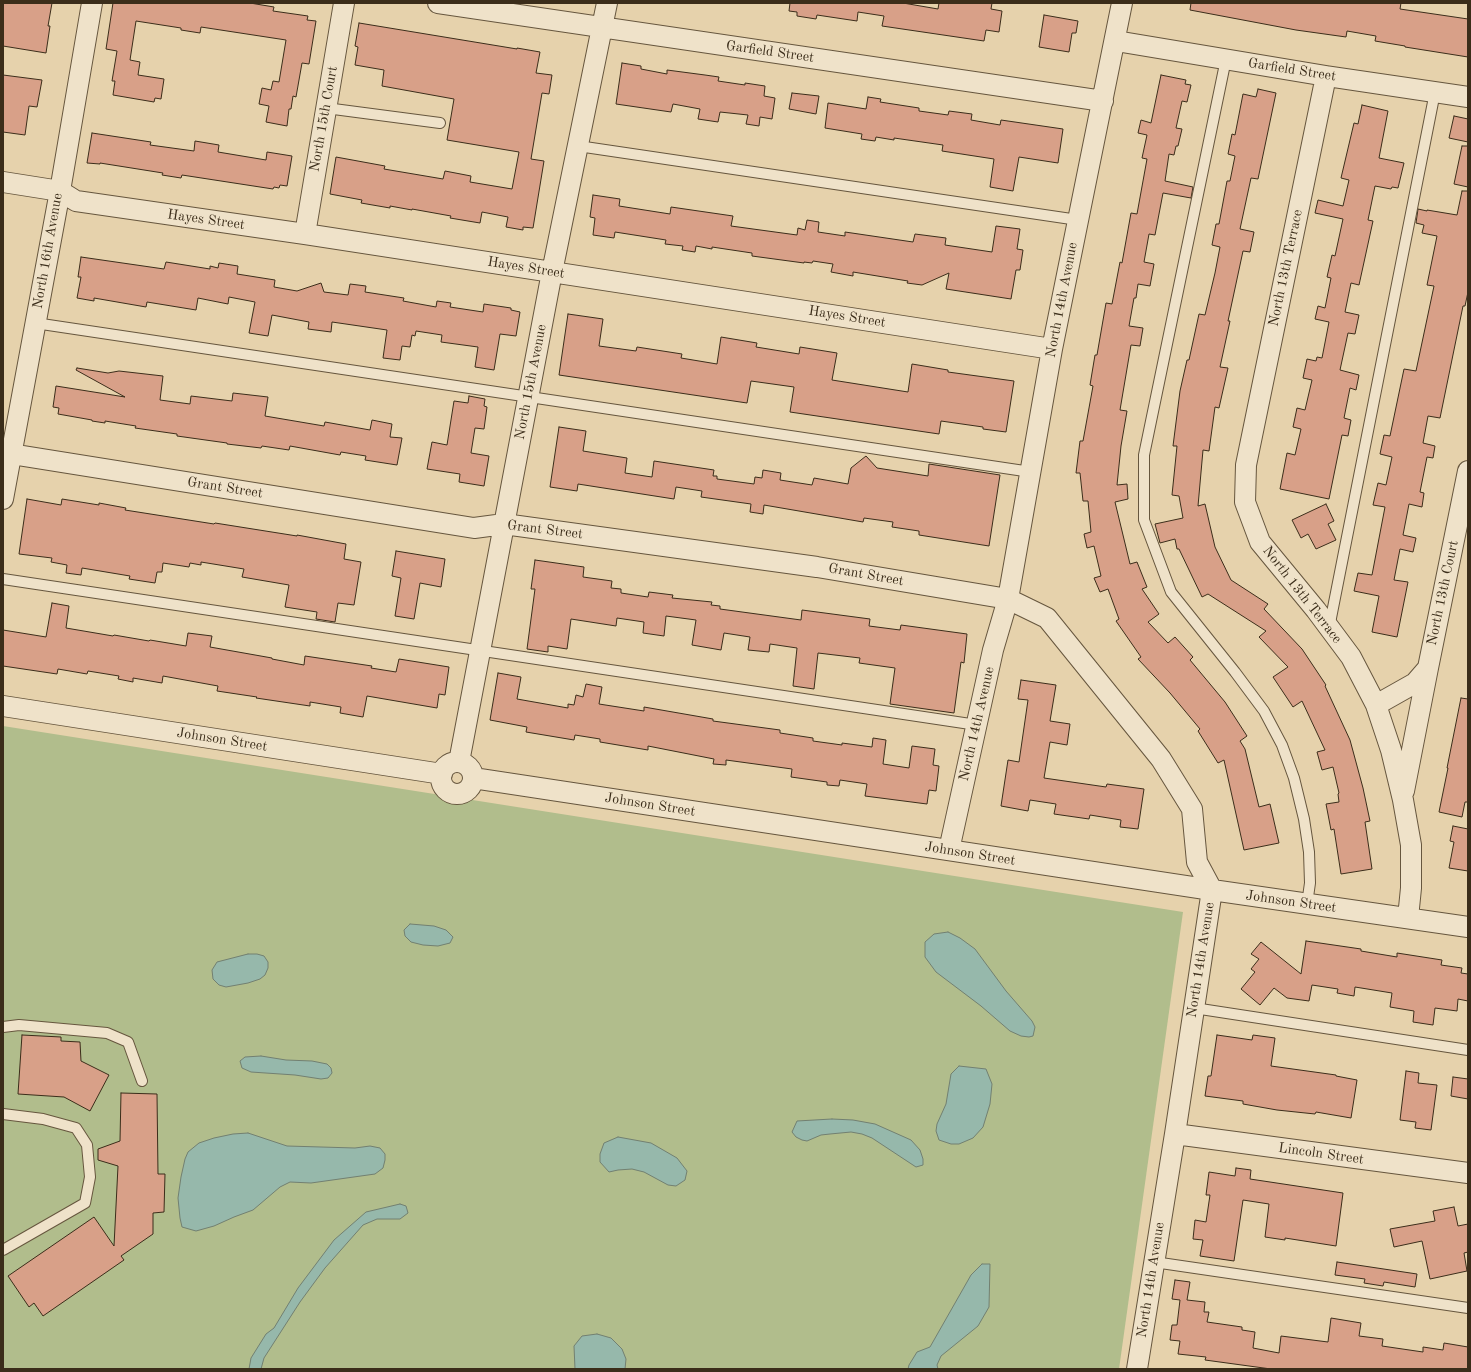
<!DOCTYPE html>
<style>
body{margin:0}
#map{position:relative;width:1471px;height:1372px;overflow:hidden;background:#e6d2ac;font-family:"Old Standard TT",serif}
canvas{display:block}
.frame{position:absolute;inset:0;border:4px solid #3b2d1a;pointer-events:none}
</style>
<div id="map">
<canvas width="1471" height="1372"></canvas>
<div class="frame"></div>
</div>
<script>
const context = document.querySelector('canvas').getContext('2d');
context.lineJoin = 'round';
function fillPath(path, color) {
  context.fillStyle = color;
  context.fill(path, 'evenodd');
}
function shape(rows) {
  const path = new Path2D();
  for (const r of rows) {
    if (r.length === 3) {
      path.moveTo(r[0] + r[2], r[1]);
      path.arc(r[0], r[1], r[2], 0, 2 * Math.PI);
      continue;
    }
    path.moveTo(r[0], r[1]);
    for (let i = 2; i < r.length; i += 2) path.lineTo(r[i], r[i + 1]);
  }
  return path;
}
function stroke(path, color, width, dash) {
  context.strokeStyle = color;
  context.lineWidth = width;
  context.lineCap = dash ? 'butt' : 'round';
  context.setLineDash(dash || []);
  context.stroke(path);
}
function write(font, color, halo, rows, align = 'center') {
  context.font = font + ' "Old Standard TT",serif';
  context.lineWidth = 3;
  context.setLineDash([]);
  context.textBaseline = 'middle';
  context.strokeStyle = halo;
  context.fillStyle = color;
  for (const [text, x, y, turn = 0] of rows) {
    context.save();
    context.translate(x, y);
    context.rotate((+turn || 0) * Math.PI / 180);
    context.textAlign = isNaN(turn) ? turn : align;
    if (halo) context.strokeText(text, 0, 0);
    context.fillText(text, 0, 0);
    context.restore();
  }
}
fillPath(shape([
 [3,726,1183,912,1119,1369,3,1369]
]), '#b1bd8c');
const water = shape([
 [410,924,434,926,446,930,453,937,450,943,438,946,423,945,411,942,405,936,404,930,410,924],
 [948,932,960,938,975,949,1006,991,1032,1021,1035,1027,1033,1036,1029,1037,1021,1036,1010,1031,981,1006,936,972,925,957,925,942,934,934,948,932],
 [248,954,257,954,264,956,268,962,268,968,265,975,260,979,248,983,226,987,219,985,213,979,212,970,217,962,248,954],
 [261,1056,286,1060,312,1061,327,1064,331,1068,332,1073,328,1078,321,1079,295,1075,251,1072,242,1068,240,1061,245,1057,261,1056],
 [959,1066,986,1069,992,1084,990,1104,983,1127,973,1138,959,1144,951,1144,939,1140,936,1131,937,1124,946,1104,951,1074,959,1066],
 [832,1119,853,1120,875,1124,911,1140,920,1150,923,1159,923,1165,916,1167,872,1138,862,1134,851,1132,830,1134,821,1135,807,1141,802,1140,796,1137,792,1132,797,1121,832,1119],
 [248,1133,287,1146,355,1148,370,1146,380,1148,385,1154,385,1160,383,1168,375,1174,311,1183,290,1182,280,1187,253,1210,234,1217,214,1226,196,1231,182,1227,180,1218,178,1198,181,1177,185,1159,188,1152,199,1143,214,1138,233,1134,248,1133],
 [618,1137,651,1143,677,1158,687,1171,685,1180,676,1186,668,1185,644,1172,632,1169,618,1170,609,1172,600,1162,600,1154,604,1143,618,1137],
 [400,1204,406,1206,408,1213,400,1219,377,1219,363,1225,325,1268,300,1302,264,1358,261,1369,249,1369,251,1358,266,1334,274,1328,298,1288,334,1240,366,1212,400,1204],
 [982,1264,990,1264,989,1307,978,1326,941,1356,937,1365,938,1369,908,1369,909,1365,917,1352,930,1347,971,1275,982,1264],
 [597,1334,611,1338,622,1349,626,1359,625,1369,575,1369,574,1346,582,1336,597,1334]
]);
fillPath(water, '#96b8ab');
stroke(water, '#728071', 1);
const building = shape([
 [3,3,52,3,48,26,50,26,46,53,3,46,3,3],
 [113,3,250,3,274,7,273,11,308,16,307,20,316,21,309,64,302,63,296,97,293,96,291,109,289,109,287,126,266,122,269,106,259,104,262,88,271,90,273,81,279,82,286,40,201,27,200,33,181,30,181,28,136,21,130,60,140,62,138,75,164,79,161,99,155,98,154,102,113,95,115,81,112,81,117,51,106,49,113,3],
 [790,3,903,3,938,9,939,3,992,3,991,9,1002,11,999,32,986,30,984,41,882,26,884,16,858,12,857,21,817,15,816,19,797,16,797,12,789,11,790,3],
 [1191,3,1401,3,1400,9,1468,19,1468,57,1405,47,1405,46,1375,41,1376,36,1347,31,1346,37,1296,30,1190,10,1191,3],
 [1044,15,1078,21,1076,33,1072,33,1069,52,1039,47,1044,15],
 [359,23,517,49,517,48,540,52,536,73,552,75,549,94,542,93,531,159,544,161,533,228,523,227,523,230,506,227,508,217,482,212,480,223,450,218,451,216,412,209,412,210,390,206,390,208,361,203,362,200,330,194,336,157,385,166,384,169,443,179,445,171,471,176,470,182,512,189,519,152,447,140,454,99,382,86,384,70,355,65,358,47,355,46,359,23],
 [622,63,641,66,641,69,667,74,667,70,705,75,719,77,718,81,745,85,745,83,765,86,764,96,775,98,772,119,760,117,759,126,746,124,748,115,720,112,718,122,698,119,700,109,673,104,671,112,616,104,622,63],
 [3,75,42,80,37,107,29,106,25,135,3,132,3,75],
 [1161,75,1186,80,1185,84,1191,85,1187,102,1182,101,1176,128,1182,129,1178,146,1176,146,1174,155,1169,154,1165,181,1193,187,1191,198,1163,193,1155,235,1149,234,1144,262,1154,264,1150,286,1138,284,1136,298,1134,298,1129,326,1143,328,1140,346,1131,345,1120,410,1127,411,1121,446,1117,485,1127,484,1128,499,1115,502,1130,564,1137,562,1147,587,1142,589,1159,614,1148,622,1168,643,1175,637,1193,657,1190,660,1225,702,1247,736,1240,741,1245,749,1259,807,1270,804,1279,843,1244,850,1224,760,1218,763,1198,731,1200,729,1170,693,1138,659,1141,657,1116,621,1119,619,1108,589,1100,592,1094,578,1101,576,1094,546,1087,548,1084,534,1091,532,1088,501,1083,501,1080,473,1076,473,1080,441,1083,441,1093,386,1090,385,1095,355,1097,355,1106,303,1112,304,1120,262,1122,263,1131,213,1137,214,1147,159,1142,158,1147,135,1138,133,1141,120,1151,123,1161,75],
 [1258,89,1276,93,1258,179,1251,178,1240,229,1254,232,1250,252,1243,251,1228,321,1230,321,1220,367,1228,368,1219,408,1215,407,1209,451,1203,450,1198,506,1205,504,1215,547,1231,580,1268,604,1264,609,1302,649,1326,685,1325,686,1350,740,1363,788,1370,821,1365,822,1372,869,1341,874,1334,829,1331,830,1326,804,1339,802,1338,794,1339,793,1333,767,1322,770,1317,752,1325,750,1302,701,1293,707,1273,677,1288,667,1259,637,1266,631,1208,594,1202,597,1179,549,1177,549,1175,539,1160,543,1155,524,1183,518,1179,496,1172,495,1177,446,1173,446,1180,391,1187,360,1189,360,1199,314,1205,315,1215,273,1220,247,1212,245,1216,224,1219,224,1227,181,1230,181,1235,156,1228,154,1232,134,1235,135,1243,94,1256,97,1258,89],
 [792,93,819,96,816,114,789,109,792,93],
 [868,97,881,99,880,102,919,108,919,111,948,115,949,111,972,114,971,120,1000,125,1001,120,1063,129,1058,163,1019,157,1013,191,990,187,994,159,942,151,943,145,894,138,894,140,876,137,875,141,861,139,862,134,825,128,828,103,866,109,868,97],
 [1362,105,1388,111,1379,158,1404,163,1398,188,1392,187,1391,189,1375,186,1368,220,1373,221,1359,285,1351,283,1345,312,1359,315,1355,334,1348,333,1340,370,1359,375,1356,390,1350,388,1344,418,1351,420,1348,436,1342,435,1329,499,1280,489,1287,453,1295,455,1301,429,1293,427,1297,408,1305,410,1312,380,1303,378,1307,359,1316,361,1317,357,1322,358,1329,322,1315,319,1318,306,1325,308,1331,278,1327,277,1332,255,1335,256,1343,219,1315,213,1318,200,1343,206,1349,180,1341,178,1354,123,1358,124,1362,105],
 [1454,116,1468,119,1468,142,1449,138,1454,116],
 [92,133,151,142,150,145,194,151,195,141,219,145,218,152,266,160,267,152,292,156,287,186,280,185,279,188,274,187,273,189,182,175,181,178,162,175,163,173,100,163,100,164,87,163,92,133],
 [1462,146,1468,146,1468,187,1454,184,1462,146],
 [1462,191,1468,191,1468,292,1465,306,1463,306,1440,418,1428,416,1423,443,1435,446,1433,458,1427,457,1420,492,1424,493,1422,507,1409,504,1403,535,1416,538,1413,552,1400,549,1394,580,1408,582,1397,637,1372,632,1379,596,1354,591,1358,573,1372,575,1385,507,1373,505,1378,483,1386,485,1392,457,1380,454,1384,435,1390,436,1404,369,1416,371,1434,286,1427,285,1437,236,1422,233,1424,225,1416,223,1418,209,1427,211,1427,210,1457,215,1462,191],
 [593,195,620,199,619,206,670,214,671,207,733,216,731,226,797,235,798,228,805,230,807,220,819,222,818,232,845,236,845,232,913,242,915,234,946,238,945,245,992,252,996,226,1020,229,1017,249,1023,250,1020,270,1016,270,1011,299,946,289,949,273,922,285,907,283,908,281,853,272,853,276,831,272,833,264,813,261,812,263,804,262,804,263,752,256,752,253,712,247,712,249,696,246,695,252,682,250,683,246,665,244,666,240,615,232,614,238,593,235,595,218,590,217,593,195],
 [81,257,164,269,166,262,210,269,210,266,218,268,219,263,238,266,237,274,275,280,274,287,297,291,321,283,324,292,348,295,350,284,366,286,365,292,404,298,403,301,436,307,437,301,451,303,450,307,483,312,484,304,511,308,511,310,520,312,516,336,500,334,494,370,475,367,478,347,441,342,442,335,416,331,415,336,412,335,410,347,402,346,400,360,383,358,387,330,332,322,331,332,308,329,309,322,272,315,268,336,249,333,255,302,229,297,228,304,198,298,196,310,147,302,146,307,94,298,94,301,77,298,81,277,78,277,81,257],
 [568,314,603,319,599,346,636,351,637,347,682,354,681,358,717,364,721,337,757,343,756,347,799,354,800,347,837,353,832,380,908,392,912,364,948,370,948,372,1014,381,1006,432,983,429,983,427,941,421,939,434,790,412,794,387,751,381,747,403,559,375,568,314],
 [77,368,108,373,119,371,163,376,160,400,190,404,191,396,232,401,233,393,268,397,265,416,324,426,325,422,370,430,372,420,392,424,390,437,402,438,397,465,365,460,366,456,341,452,340,455,290,446,289,450,262,446,261,448,227,444,227,443,177,436,177,434,135,428,136,426,105,421,105,423,92,421,92,420,58,414,59,408,53,407,56,386,125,397,76,370,77,368],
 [469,396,485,399,484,406,487,407,484,429,475,428,471,453,489,456,484,486,459,482,460,474,427,469,432,442,447,445,454,401,468,403,469,396],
 [559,427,586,431,583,451,627,458,625,473,652,477,654,461,714,470,713,476,717,476,717,479,754,484,755,477,762,478,763,470,781,473,780,480,812,485,814,478,848,484,851,468,866,456,877,468,928,476,929,464,1000,475,989,546,919,535,919,531,892,527,893,522,864,518,863,522,764,505,763,514,750,512,751,504,701,497,702,491,676,487,674,499,578,484,577,491,550,487,559,427],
 [27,499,61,505,62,499,99,505,99,503,126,508,125,510,214,524,215,523,297,536,297,535,346,544,344,559,361,562,354,605,338,603,335,622,316,619,317,612,285,607,289,585,242,577,244,569,201,562,201,565,190,563,189,567,163,563,162,572,157,572,155,583,129,579,130,576,82,568,81,575,66,573,67,565,51,562,52,558,19,554,27,499],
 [1326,504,1334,521,1328,524,1336,540,1316,549,1308,534,1301,538,1292,520,1326,504],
 [396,551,445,559,441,587,420,583,414,619,395,616,401,578,392,576,396,551],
 [535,560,584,567,583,577,612,581,611,588,621,589,621,593,648,597,649,592,673,595,672,598,712,602,711,605,720,606,720,609,801,620,802,610,870,619,869,626,900,630,901,625,967,634,964,663,961,662,954,713,890,704,895,668,859,663,860,658,818,653,814,689,793,686,797,648,770,644,769,652,748,650,750,637,724,633,721,650,692,645,696,620,666,616,664,636,643,633,644,622,617,618,616,626,571,619,567,649,548,646,548,652,527,649,535,589,531,589,535,560],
 [52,603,69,606,66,628,113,636,114,635,149,641,150,640,186,646,188,633,212,636,210,647,272,658,272,659,304,665,305,656,372,666,371,668,396,672,399,659,449,667,445,695,439,694,437,708,367,696,363,717,340,713,341,707,310,702,310,706,256,698,257,697,217,691,218,686,163,676,162,683,133,678,133,682,118,679,119,676,88,671,87,674,58,669,57,674,3,666,3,630,46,637,52,603],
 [498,673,521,677,517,699,568,708,568,704,574,705,576,695,583,697,586,684,602,687,599,704,644,711,644,707,713,719,713,721,780,730,780,733,813,738,813,741,842,745,842,743,872,747,873,738,886,740,883,764,909,768,912,746,935,749,933,765,939,766,936,791,929,790,927,804,865,796,867,784,840,780,839,786,827,785,827,782,791,777,792,769,726,760,726,765,713,764,714,759,648,746,648,750,600,742,600,739,575,735,574,740,526,732,527,727,490,720,498,673],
 [1021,680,1056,685,1050,721,1070,724,1067,745,1050,742,1044,778,1106,787,1107,784,1144,789,1138,829,1120,827,1121,820,1090,815,1089,819,1054,814,1056,804,1030,800,1028,811,1001,806,1008,760,1019,762,1028,700,1018,699,1021,680],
 [1461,698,1468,699,1468,802,1465,802,1462,817,1439,812,1448,768,1447,768,1461,698],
 [1453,826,1468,829,1468,871,1449,868,1454,842,1450,841,1453,826],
 [1306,941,1361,949,1361,951,1397,957,1397,953,1442,960,1441,965,1462,968,1461,973,1468,974,1468,1001,1458,999,1457,1011,1435,1008,1433,1025,1413,1022,1414,1011,1390,1007,1392,993,1355,987,1354,996,1337,993,1338,989,1312,985,1309,1001,1287,998,1274,988,1260,1005,1241,989,1255,972,1251,969,1259,959,1251,954,1261,942,1301,974,1306,941],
 [22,1035,61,1037,61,1041,80,1042,81,1061,109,1075,90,1111,64,1097,18,1094,22,1035],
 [1217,1035,1252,1040,1253,1035,1275,1038,1271,1066,1336,1075,1336,1076,1357,1080,1351,1118,1316,1112,1315,1114,1277,1110,1243,1104,1243,1101,1205,1096,1208,1076,1211,1076,1217,1035],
 [1406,1071,1419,1073,1418,1083,1437,1085,1431,1130,1415,1128,1416,1122,1400,1120,1406,1071],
 [1453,1077,1468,1079,1468,1099,1451,1096,1453,1077],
 [121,1093,157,1094,158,1174,165,1174,164,1212,153,1213,153,1234,121,1256,124,1260,43,1316,34,1303,29,1307,8,1276,94,1217,114,1246,118,1166,98,1160,98,1149,120,1141,121,1093],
 [1236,1168,1251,1170,1250,1179,1343,1193,1336,1246,1285,1238,1285,1240,1265,1237,1269,1204,1243,1200,1234,1261,1200,1256,1203,1240,1193,1239,1195,1220,1206,1222,1210,1195,1206,1195,1209,1172,1235,1176,1236,1168],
 [1454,1207,1458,1226,1468,1224,1468,1252,1464,1253,1467,1271,1430,1279,1422,1241,1394,1247,1390,1229,1435,1221,1433,1211,1454,1207],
 [1337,1262,1417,1274,1415,1287,1384,1282,1383,1286,1364,1283,1365,1279,1335,1275,1337,1262],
 [1175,1280,1190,1282,1187,1300,1205,1302,1204,1312,1209,1312,1207,1322,1242,1327,1242,1330,1255,1332,1253,1348,1279,1353,1281,1336,1328,1342,1331,1318,1361,1323,1359,1336,1383,1339,1382,1346,1423,1352,1423,1347,1443,1350,1444,1343,1468,1347,1468,1369,1271,1369,1205,1360,1206,1357,1178,1354,1180,1341,1170,1340,1172,1325,1177,1325,1180,1300,1172,1299,1175,1280]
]);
fillPath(building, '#d8a088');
stroke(building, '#3b2d1a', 1);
const lane = shape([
 [1226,59,1144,455,1144,520,1171,592,1235,672,1264,711,1282,745,1294,778,1304,819,1309,852,1310,883,1307,904],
 [326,108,440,123],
 [578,146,1078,220],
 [35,323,1031,472],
 [3,579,977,725],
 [1329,628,1435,92],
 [1194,1008,1468,1050],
 [3,1027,19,1025,107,1033,128,1042,142,1081],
 [3,1114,43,1119,76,1128,87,1145,90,1177,85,1203,3,1250],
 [1154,1262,1468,1308]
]);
const street = shape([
 [438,3,1103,101],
 [1116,41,1326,76,1468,97],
 [1326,76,1246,465,1245,502,1260,542,1316,610,1351,657,1376,705,1391,750,1403,800,1411,845,1411,888,1408,918],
 [3,182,60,191,76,201,305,234,1052,349],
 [305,234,344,3],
 [11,454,474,528,504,524,817,567,1008,599,1047,618,1161,759,1192,809,1197,862,1212,890,1175,1134,1137,1369],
 [3,499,60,191,92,3],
 [1376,705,1415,683,1428,668,1468,471],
 [3,706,442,774],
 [459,762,552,272,607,3],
 [457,778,16],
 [473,778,1212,890,1468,927],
 [1404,791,1428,668],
 [949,850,993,650,1008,599,1052,349,1122,3],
 [1175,1134,1468,1173]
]);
stroke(lane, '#66563e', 12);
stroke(street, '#66563e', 22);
stroke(lane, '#efe2c9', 10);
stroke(street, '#efe2c9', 20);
write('14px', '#3b2d1a', '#efe2c9', [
 ["Garfield Street",770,52,8],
 ["Garfield Street",1292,70,9],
 ["North 15th Court",324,119,-80],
 ["Hayes Street",206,220,8],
 ["North 16th Avenue",48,251,-80],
 ["Hayes Street",526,268,9],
 ["North 13th Terrace",1286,268,-78],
 ["North 14th Avenue",1062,300,-79],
 ["Hayes Street",847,317,9],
 ["North 15th Avenue",531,382,-79],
 ["Grant Street",225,488,9],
 ["Grant Street",545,530,7],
 ["Grant Street",866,575,10],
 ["North 13th Court",1443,593,-78],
 ["North 13th Terrace",1302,595,52],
 ["North 14th Avenue",977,724,-77],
 ["Johnson Street",222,740,9],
 ["Johnson Street",650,805,9],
 ["Johnson Street",970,854,9],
 ["Johnson Street",1291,902,8],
 ["North 14th Avenue",1201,960,-81],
 ["Lincoln Street",1321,1154,8],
 ["North 14th Avenue",1151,1280,-81]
]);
</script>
